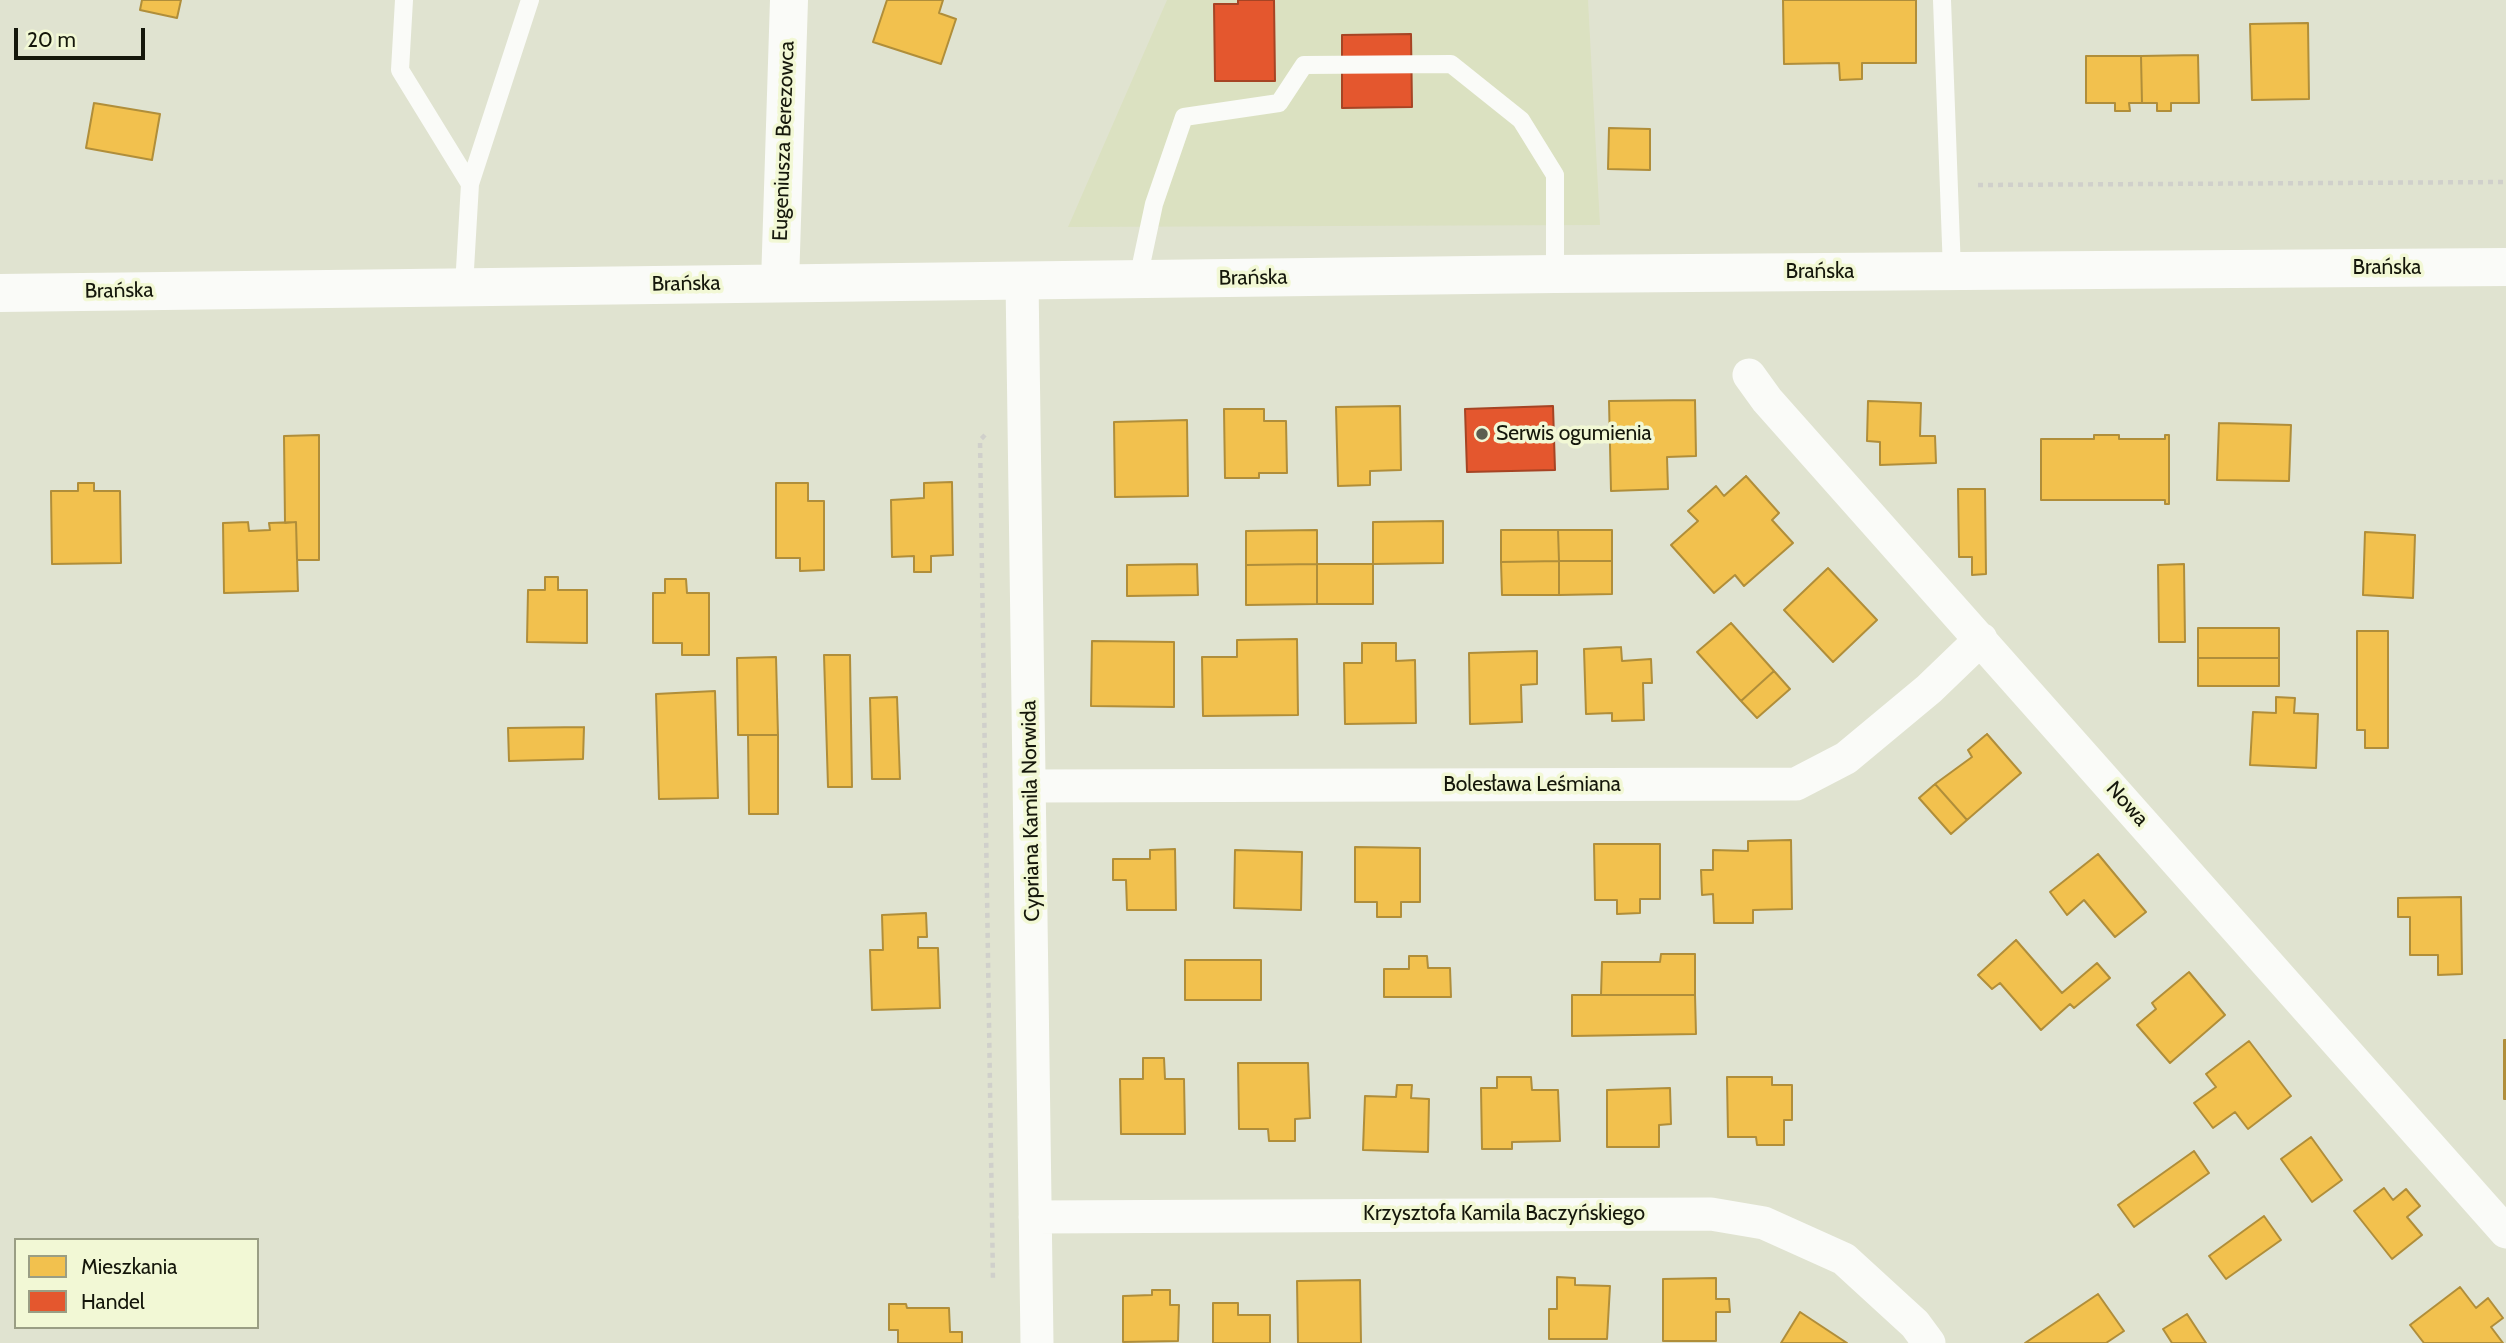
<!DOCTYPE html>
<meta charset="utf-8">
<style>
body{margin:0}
#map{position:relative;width:2506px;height:1343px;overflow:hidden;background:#e0e3d0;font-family:Cabin,sans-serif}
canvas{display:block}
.legend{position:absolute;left:14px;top:1238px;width:245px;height:91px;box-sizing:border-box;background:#f2f8d5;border:2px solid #9a9e84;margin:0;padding:9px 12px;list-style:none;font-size:21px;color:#15170b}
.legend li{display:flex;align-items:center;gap:14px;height:35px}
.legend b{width:35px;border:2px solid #9a9e84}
.scale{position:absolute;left:14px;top:28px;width:131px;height:32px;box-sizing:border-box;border:4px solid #15170b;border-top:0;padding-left:9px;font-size:21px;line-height:24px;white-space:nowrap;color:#15170b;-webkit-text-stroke:5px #f2f8d5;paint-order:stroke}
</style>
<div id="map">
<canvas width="2506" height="1343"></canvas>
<ul class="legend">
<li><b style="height:19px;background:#f2c14e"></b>Mieszkania</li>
<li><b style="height:19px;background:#e4572e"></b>Handel</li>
</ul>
<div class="scale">20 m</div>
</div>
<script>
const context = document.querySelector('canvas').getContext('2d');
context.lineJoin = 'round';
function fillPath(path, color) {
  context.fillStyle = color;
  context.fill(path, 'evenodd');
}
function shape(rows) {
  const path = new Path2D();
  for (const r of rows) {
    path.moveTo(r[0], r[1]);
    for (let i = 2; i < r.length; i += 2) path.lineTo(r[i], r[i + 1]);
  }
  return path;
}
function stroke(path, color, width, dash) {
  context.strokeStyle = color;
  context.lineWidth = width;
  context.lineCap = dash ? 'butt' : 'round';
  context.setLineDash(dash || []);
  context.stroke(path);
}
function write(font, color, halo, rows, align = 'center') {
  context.font = font + ' Cabin,sans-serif';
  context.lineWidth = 7;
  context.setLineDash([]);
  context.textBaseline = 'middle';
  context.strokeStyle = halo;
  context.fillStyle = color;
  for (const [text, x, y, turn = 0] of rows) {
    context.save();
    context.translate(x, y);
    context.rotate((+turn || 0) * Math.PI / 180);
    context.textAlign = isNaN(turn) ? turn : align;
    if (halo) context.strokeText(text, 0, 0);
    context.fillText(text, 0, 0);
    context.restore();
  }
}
fillPath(shape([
 [1167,0,1588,0,1600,225,1068,227]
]), '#dbe1c1');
const homes = shape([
 [142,0,181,0,177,18,140,10,142,0],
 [887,0,943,0,939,13,956,19,941,64,873,42,887,0],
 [1783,0,1916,0,1916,63,1862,63,1862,79,1840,80,1839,63,1784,64,1783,0],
 [2308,23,2309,99,2252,100,2250,24,2308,23],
 [2198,55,2199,103,2171,103,2171,111,2157,111,2157,103,2142,103,2141,56,2198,55],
 [2086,56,2141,56,2142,103,2129,103,2130,111,2115,111,2115,103,2086,103,2086,56],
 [94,103,160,114,152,160,86,148,94,103],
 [1609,128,1650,129,1650,170,1608,169,1609,128],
 [1695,400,1696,456,1667,457,1668,489,1611,491,1609,401,1695,400],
 [1868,401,1921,403,1920,436,1935,436,1936,463,1880,465,1880,442,1867,441,1868,401],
 [1400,406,1401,470,1370,471,1370,485,1338,486,1336,407,1400,406],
 [1224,409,1264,409,1264,421,1286,421,1287,473,1259,473,1259,478,1225,478,1224,409],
 [1187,420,1188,496,1115,497,1114,422,1187,420],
 [2219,423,2291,425,2289,481,2217,480,2219,423],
 [319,435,319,560,297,560,296,522,285,523,284,436,319,435],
 [2094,435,2119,435,2119,439,2165,439,2165,435,2169,435,2169,504,2165,504,2165,500,2041,500,2041,439,2094,439,2094,435],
 [1746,476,1779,513,1772,520,1793,543,1744,586,1735,575,1714,593,1671,545,1698,521,1688,511,1716,486,1724,496,1746,476],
 [952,482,953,555,931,556,931,572,914,572,914,556,892,557,891,500,924,498,924,483,952,482],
 [78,483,94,483,94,491,120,491,121,563,52,564,51,491,78,491,78,483],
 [776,483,808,483,808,501,824,501,824,570,800,571,800,558,776,558,776,483],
 [1958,489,1985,489,1986,574,1972,575,1972,557,1959,557,1958,489],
 [1443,521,1443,563,1373,564,1373,522,1443,521],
 [248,522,249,531,270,530,269,523,296,522,298,591,224,593,223,523,248,522],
 [1317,530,1317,564,1246,565,1246,531,1317,530],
 [1501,530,1558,530,1559,561,1501,562,1501,530],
 [1558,530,1612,530,1612,561,1559,561,1558,530],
 [2365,532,2415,535,2413,598,2363,595,2365,532],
 [1559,561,1612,561,1612,594,1559,595,1559,561],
 [1559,561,1559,595,1502,595,1501,562,1559,561],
 [1197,564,1198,595,1127,596,1127,565,1197,564],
 [1317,564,1373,564,1373,604,1317,604,1317,564],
 [1317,564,1317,604,1246,605,1246,565,1317,564],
 [2184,564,2185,642,2159,642,2158,565,2184,564],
 [1828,568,1877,620,1833,662,1784,610,1828,568],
 [545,577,558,577,558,590,587,590,587,643,527,642,528,590,545,590,545,577],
 [665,579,686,579,687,593,709,593,709,655,682,655,682,643,653,643,653,593,665,593,665,579],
 [1731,623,1774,671,1741,701,1697,652,1731,623],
 [2198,628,2279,628,2279,658,2198,658,2198,628],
 [2357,631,2388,631,2388,748,2365,748,2365,730,2357,730,2357,631],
 [1297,639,1298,715,1203,716,1202,657,1237,657,1237,640,1297,639],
 [1092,641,1174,642,1174,707,1091,706,1092,641],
 [1362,643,1396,643,1396,661,1415,660,1416,723,1345,724,1344,663,1362,663,1362,643],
 [1621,647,1622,661,1651,659,1652,683,1643,683,1644,720,1612,721,1612,713,1586,714,1584,649,1621,647],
 [1537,651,1537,684,1521,685,1522,722,1470,724,1469,653,1537,651],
 [824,655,850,655,852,787,828,787,824,655],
 [776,657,778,735,738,735,737,658,776,657],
 [2198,658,2279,658,2279,686,2198,686,2198,658],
 [1774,671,1790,689,1757,718,1741,701,1774,671],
 [715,691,718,798,659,799,656,694,715,691],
 [897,697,900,779,872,779,870,698,897,697],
 [2276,697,2295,698,2294,713,2318,714,2316,768,2250,765,2253,712,2276,713,2276,697],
 [584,727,583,759,509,761,508,728,584,727],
 [1987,734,2021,773,1967,820,1935,784,1972,757,1968,750,1987,734],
 [748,735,778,735,778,814,749,814,748,735],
 [1935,784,1967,820,1951,834,1919,798,1935,784],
 [1791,840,1792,909,1753,910,1753,923,1714,923,1713,894,1702,895,1701,870,1713,870,1713,850,1748,851,1748,841,1791,840],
 [1594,844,1660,844,1660,899,1640,899,1640,913,1617,914,1617,900,1595,900,1594,844],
 [1355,847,1420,848,1420,902,1401,902,1401,917,1377,917,1377,902,1355,902,1355,847],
 [1175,849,1176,910,1127,910,1126,880,1113,880,1113,859,1150,859,1150,850,1175,849],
 [1235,850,1302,852,1301,910,1234,908,1235,850],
 [2098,854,2146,912,2115,937,2084,900,2067,915,2050,892,2098,854],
 [2461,897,2462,974,2438,975,2438,955,2410,955,2410,917,2398,917,2398,898,2461,897],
 [926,913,927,937,918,937,918,948,938,948,940,1008,872,1010,870,950,883,950,882,915,926,913],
 [2016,940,2062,993,2097,963,2110,978,2074,1008,2070,1004,2041,1030,2000,983,1992,989,1978,975,2016,940],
 [1661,954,1695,954,1695,995,1601,995,1602,962,1660,962,1661,954],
 [1409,956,1427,956,1428,968,1450,968,1451,997,1384,997,1384,969,1409,969,1409,956],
 [1185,960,1261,960,1261,1000,1185,1000,1185,960],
 [2189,972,2225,1015,2170,1063,2137,1025,2156,1009,2152,1003,2189,972],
 [1572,995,1695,995,1696,1034,1572,1036,1572,995],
 [2504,1040,2506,1040,2506,1099,2504,1099,2504,1040],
 [2249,1041,2291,1096,2248,1129,2235,1112,2213,1128,2194,1103,2216,1087,2206,1074,2249,1041],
 [1143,1058,1164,1058,1165,1079,1184,1079,1185,1134,1121,1134,1120,1079,1143,1079,1143,1058],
 [1238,1063,1308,1063,1310,1118,1295,1119,1295,1141,1269,1141,1268,1129,1239,1129,1238,1063],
 [1497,1077,1531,1077,1532,1090,1558,1090,1560,1141,1512,1142,1512,1149,1482,1149,1481,1088,1497,1088,1497,1077],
 [1727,1077,1772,1077,1772,1085,1792,1085,1792,1120,1784,1120,1784,1145,1757,1145,1756,1137,1728,1137,1727,1077],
 [1397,1085,1412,1085,1411,1098,1429,1099,1428,1152,1363,1150,1365,1096,1396,1097,1397,1085],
 [1670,1088,1671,1124,1659,1125,1659,1147,1607,1147,1607,1090,1670,1088],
 [2311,1137,2342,1180,2312,1202,2281,1159,2311,1137],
 [2194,1151,2209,1173,2134,1227,2118,1205,2194,1151],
 [2384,1188,2393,1200,2406,1189,2420,1206,2407,1217,2422,1235,2392,1259,2354,1211,2384,1188],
 [2264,1216,2281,1240,2226,1279,2209,1256,2264,1216],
 [1557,1277,1575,1278,1575,1285,1610,1286,1607,1339,1549,1339,1549,1309,1557,1309,1557,1277],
 [1716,1278,1716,1299,1729,1299,1730,1312,1716,1312,1716,1341,1663,1341,1663,1279,1716,1278],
 [1360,1280,1361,1343,1298,1343,1297,1281,1360,1280],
 [2460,1287,2476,1308,2488,1298,2503,1318,2491,1327,2503,1343,2424,1343,2410,1325,2460,1287],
 [1152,1290,1170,1290,1170,1305,1179,1305,1178,1341,1123,1342,1123,1296,1152,1295,1152,1290],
 [2098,1294,2124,1331,2106,1343,2025,1343,2098,1294],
 [1213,1303,1238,1303,1238,1315,1270,1315,1270,1343,1213,1343,1213,1303],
 [889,1304,906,1304,907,1308,949,1308,950,1332,962,1332,962,1343,898,1343,898,1330,889,1330,889,1304],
 [1800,1312,1847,1343,1781,1343,1800,1312],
 [2187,1314,2206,1343,2172,1343,2163,1329,2187,1314]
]);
fillPath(homes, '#f2c14e');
stroke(homes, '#b08e3a', 2);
const shops = shape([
 [1238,0,1274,0,1275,81,1215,81,1214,4,1238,4,1238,0],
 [1411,34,1412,107,1342,108,1342,35,1411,34],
 [1553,406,1555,470,1467,472,1465,409,1553,406]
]);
fillPath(shops, '#e4572e');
stroke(shops, '#a64424', 2);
stroke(shape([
 [1978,185,2506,182],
 [985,435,980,440,993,1282]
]), '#d0d0cb', 4.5, [5, 5]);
stroke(shape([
 [404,0,400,70,470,184],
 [1942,0,1952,271],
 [1138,279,1154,204,1184,117,1279,103,1304,65,1451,64,1521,120,1555,175,1555,274],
 [464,286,470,184,530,0]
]), '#fafbf8', 18);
stroke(shape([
 [1022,280,1037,1343],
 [1749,375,1767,400,2506,1232],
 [1031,786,1796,784,1846,758,1929,689,1981,639],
 [1035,1217,1711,1214,1764,1223,1844,1259,1915,1324,1929,1343]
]), '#fafbf8', 33);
stroke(shape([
 [780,283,789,0],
 [0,293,1555,274,2506,267]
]), '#fafbf8', 38);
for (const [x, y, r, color] of [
 [1482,434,7,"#5c5e50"]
]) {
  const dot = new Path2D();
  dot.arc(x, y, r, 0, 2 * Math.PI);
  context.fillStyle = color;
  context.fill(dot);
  stroke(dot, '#f2f8d5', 2.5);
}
write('21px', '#15170b', '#f2f8d5', [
 ["Eugeniusza Berezowca",784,141,-88],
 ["Brańska",2387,268],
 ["Brańska",1820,272],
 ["Brańska",1253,278,-1],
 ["Brańska",686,284,-1],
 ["Brańska",119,291,-1],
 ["Bolesława Leśmiana",1532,785],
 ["Nowa",2127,804,48],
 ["Cypriana Kamila Norwida",1031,811,-91],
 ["Krzysztofa Kamila Baczyńskiego",1504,1214]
]);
write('21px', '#15170b', '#f2f8d5', [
 ["Serwis ogumienia",1496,434]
], 'left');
</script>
